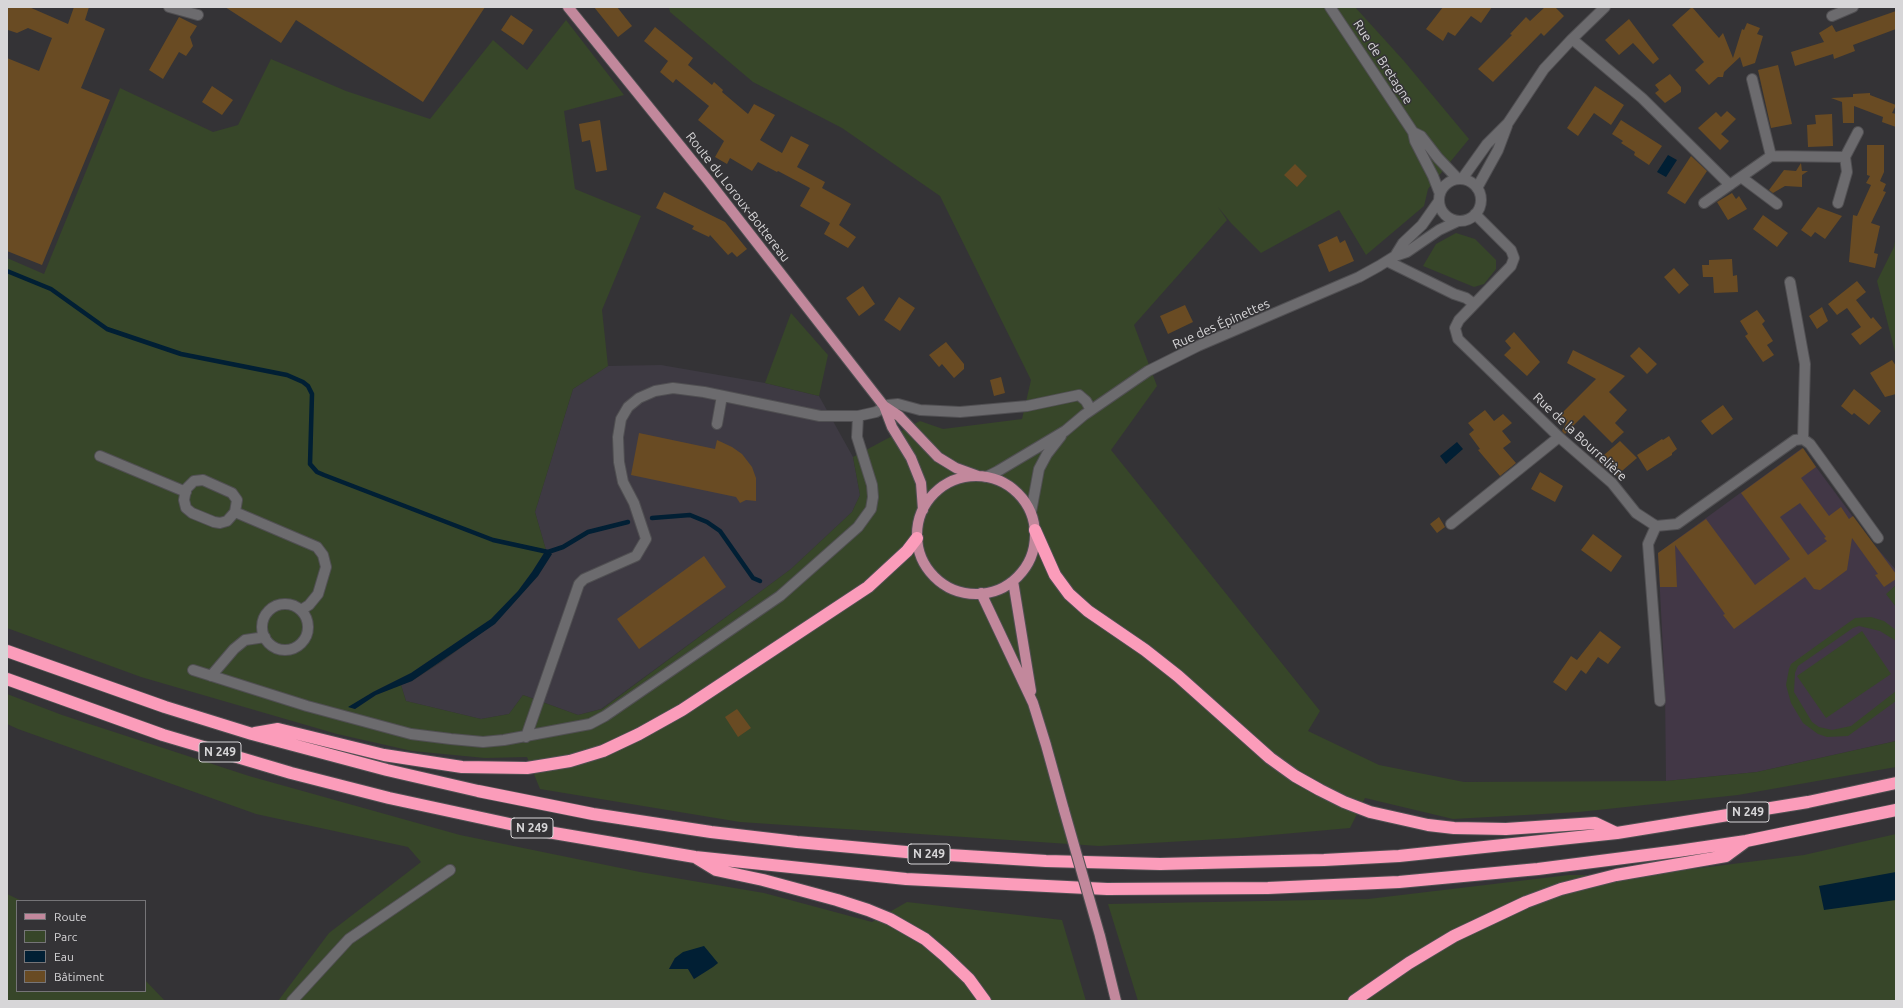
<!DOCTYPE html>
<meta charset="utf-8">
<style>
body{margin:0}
#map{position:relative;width:1903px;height:1008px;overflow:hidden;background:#343336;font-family:Ubuntu,sans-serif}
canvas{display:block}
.frame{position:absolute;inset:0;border:8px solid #d7d6d8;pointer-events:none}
.legend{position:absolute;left:16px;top:900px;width:130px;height:92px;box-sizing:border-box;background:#343336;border:1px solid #757477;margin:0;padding:5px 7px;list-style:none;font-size:12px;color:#d7d6d8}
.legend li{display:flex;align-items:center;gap:8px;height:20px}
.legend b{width:20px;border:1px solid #757477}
</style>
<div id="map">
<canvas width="1903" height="1008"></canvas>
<div class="frame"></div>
<ul class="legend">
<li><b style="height:5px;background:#c2889c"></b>Route</li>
<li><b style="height:11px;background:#374629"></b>Parc</li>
<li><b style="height:11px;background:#011f34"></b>Eau</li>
<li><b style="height:11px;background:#694b23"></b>Bâtiment</li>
</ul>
</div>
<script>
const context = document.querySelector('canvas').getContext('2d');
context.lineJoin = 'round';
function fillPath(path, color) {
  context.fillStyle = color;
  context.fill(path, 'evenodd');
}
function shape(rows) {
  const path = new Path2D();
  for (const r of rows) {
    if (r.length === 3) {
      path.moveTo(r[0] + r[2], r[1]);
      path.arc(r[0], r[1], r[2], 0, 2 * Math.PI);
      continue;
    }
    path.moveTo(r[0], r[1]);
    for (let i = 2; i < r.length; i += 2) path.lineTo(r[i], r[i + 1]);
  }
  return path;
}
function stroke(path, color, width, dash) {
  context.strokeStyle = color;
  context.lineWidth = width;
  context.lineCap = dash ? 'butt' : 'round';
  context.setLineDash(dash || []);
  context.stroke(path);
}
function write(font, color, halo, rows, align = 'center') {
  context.font = font + ' Ubuntu,sans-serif';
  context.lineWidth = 3;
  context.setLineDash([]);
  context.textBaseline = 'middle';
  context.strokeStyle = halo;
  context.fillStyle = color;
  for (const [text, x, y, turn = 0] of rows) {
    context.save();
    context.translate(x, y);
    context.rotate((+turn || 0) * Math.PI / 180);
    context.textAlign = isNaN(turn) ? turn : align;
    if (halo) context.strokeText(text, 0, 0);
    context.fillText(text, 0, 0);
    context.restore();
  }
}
fillPath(shape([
 [661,365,765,383,819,396,853,457,860,495,852,512,791,569,601,709,578,715,523,695,509,714,481,719,406,701,401,685,412,681,440,663,495,623,538,576,552,554,546,550,535,512,573,389,608,366]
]), '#3e3a43');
fillPath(shape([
 [1802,448,1871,541,1896,570,1896,585,1887,594,1896,607,1896,741,1757,772,1666,781,1665,689,1658,553]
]), '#423746');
fillPath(shape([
 [669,7,1355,7,1404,61,1469,139,1428,189,1424,206,1366,255,1339,210,1261,253,1231,223,1218,207,1227,220,1134,325,1157,386,1111,450,1320,711,1308,731,1379,765,1464,782,1666,781,1757,772,1896,741,1896,767,1738,795,1579,812,1453,819,1365,798,1350,828,1238,838,1099,846,740,822,540,789,527,757,485,758,412,751,337,734,141,677,7,628,7,258,44,274,120,88,213,132,238,125,271,59,346,91,430,119,493,40,527,70,566,20,624,95,564,111,575,189,641,216,602,310,608,366,573,389,535,512,546,550,532,572,518,591,491,619,411,673,373,692,349,707,355,709,376,695,401,685,406,701,481,719,509,714,523,695,578,715,602,709,791,569,852,512,860,495,853,457,920,421,943,429,1022,419,1031,380,940,196,842,128,753,82,670,12],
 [1456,233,1475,239,1496,260,1496,269,1484,284,1474,287,1423,266,1436,244],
 [1896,235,1896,356,1877,281,1894,247],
 [791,313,828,355,819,396,765,383],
 [1896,585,1896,607,1886,594],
 [1871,617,1884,621,1896,630,1896,641,1880,631,1859,626,1853,628,1798,666,1795,673,1794,692,1812,722,1819,727,1832,730,1851,726,1896,691,1896,701,1848,736,1827,737,1818,734,1803,723,1791,703,1786,685,1789,669,1791,664,1855,618],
 [1862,631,1891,674,1826,718,1797,676],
 [7,694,62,715,249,776,460,835,640,872,764,893,872,922,907,902,1062,920,1086,1001,278,1001,329,933,421,862,408,847,256,814,18,729,7,724],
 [675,958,718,963,694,979,688,969,669,969],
 [1896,834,1896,1001,1138,1001,1108,904,1368,899,1569,875,1645,875,1804,855],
 [7,894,22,901,17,901,17,991,145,991,145,980,165,1001,7,1001]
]), '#374629');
fillPath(shape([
 [1668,155,1677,160,1666,177,1657,172],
 [1457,442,1463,449,1446,464,1440,456],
 [546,550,552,554,538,576,495,624,412,681,376,695,355,709,348,707,373,692,411,673,491,619,518,591,532,572],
 [1896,872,1896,900,1824,910,1819,886],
 [704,946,718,963,713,967,694,979,688,969,669,969,675,958,683,952]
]), '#011f34');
stroke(shape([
 [7,271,51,289,107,329,181,354,287,375,303,382,308,386,312,394,310,464,317,472,324,475,493,540,548,552,563,547,588,532,628,522],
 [652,518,690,515,707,522,720,531,753,578,760,581]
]), '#011f34', 4.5);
fillPath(shape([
 [7,7,29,7,68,24,74,7,89,7,85,20,105,29,81,88,110,100,42,265,7,251,7,58,39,71,52,38,28,28,17,33,8,30],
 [225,7,485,7,423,102,296,20,281,43],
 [594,7,617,7,632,26,618,37],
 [1443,7,1492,7,1481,23,1471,16,1455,36,1448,32,1443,41,1426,29],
 [1545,7,1555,7,1564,16,1544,36,1541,33,1493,82,1478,69,1512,35,1510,34,1526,17,1530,21],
 [1692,7,1719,38,1723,33,1733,58,1742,29,1744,30,1747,23,1760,28,1757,34,1763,36,1755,63,1743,67,1740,57,1724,72,1723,77,1718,77,1709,85,1695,70,1704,62,1672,25],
 [1896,11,1896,29,1853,45,1855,51,1834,59,1833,54,1795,66,1791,52,1824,42,1819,33,1832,25,1836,32],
 [511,15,533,30,523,45,501,30],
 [179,17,197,26,190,37,193,46,186,56,179,52,163,79,149,70],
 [1629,19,1659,59,1653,64,1633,43,1619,55,1605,40],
 [655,27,693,58,688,65,712,85,714,82,723,90,722,92,748,114,754,104,775,115,760,140,782,153,791,136,809,145,797,167,825,182,822,188,851,204,839,225,856,237,848,248,824,234,830,223,800,206,810,188,778,171,777,172,758,162,752,171,730,158,727,164,715,157,724,141,698,120,709,106,676,79,673,83,660,72,668,61,644,41],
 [1778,65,1792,124,1771,128,1758,70],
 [1670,74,1681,87,1681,92,1665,103,1655,93,1659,90,1655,85],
 [212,86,233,100,222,115,202,102],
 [1595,86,1624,105,1611,125,1594,113,1578,136,1567,128],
 [1870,93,1870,95,1896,105,1892,113,1896,114,1896,127,1882,122,1883,117,1854,106,1854,123,1843,123,1842,102,1831,98,1853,97,1853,94],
 [1727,111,1736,119,1721,134,1729,141,1720,150,1698,128,1716,112,1721,117],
 [1832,114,1833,146,1808,147,1807,125,1816,124,1815,115],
 [600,120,607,170,596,172,590,140,582,142,579,124],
 [1621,120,1662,146,1649,165,1634,155,1635,152,1621,143,1623,141,1612,134],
 [1867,145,1884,145,1884,172,1880,181,1886,184,1883,191,1886,192,1871,223,1880,226,1874,253,1878,254,1875,268,1849,262,1853,215,1857,216,1871,185,1866,183,1870,176,1867,175],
 [1691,156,1707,171,1685,204,1667,193],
 [1801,163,1802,171,1808,171,1802,175,1802,187,1785,186,1773,193,1769,190,1784,170,1796,171],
 [1295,164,1307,176,1297,187,1284,175],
 [664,192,725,222,747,249,737,257,732,252,728,255,710,235,709,237,692,229,694,226,656,208],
 [1732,193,1736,199,1739,196,1747,209,1728,220,1717,202],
 [1818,207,1842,216,1825,239,1815,232,1811,237,1801,230],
 [1763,215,1788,233,1777,247,1753,229],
 [1337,236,1340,243,1345,240,1354,261,1329,272,1318,245],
 [1732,259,1733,276,1737,275,1738,292,1714,293,1713,277,1703,277,1702,265,1709,265,1709,260],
 [1674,268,1689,285,1679,294,1664,277],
 [1857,281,1866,292,1856,300,1871,319,1873,317,1882,328,1860,345,1851,334,1861,327,1847,308,1837,315,1828,304],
 [863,286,875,304,859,316,846,298],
 [899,297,915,308,900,331,884,320],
 [1185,305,1193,322,1168,334,1160,316],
 [1822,307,1828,321,1817,329,1809,316],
 [1757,310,1765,321,1762,324,1773,341,1767,345,1774,355,1763,362,1745,336,1748,334,1740,321],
 [1514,332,1540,362,1527,376,1504,355,1511,348,1505,341],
 [946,342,964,364,964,369,954,378,942,364,939,367,929,355],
 [1639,347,1657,364,1647,374,1630,356],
 [1573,350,1625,376,1609,392,1627,410,1615,423,1624,432,1612,443,1584,415,1565,434,1562,431,1568,419,1561,426,1555,420,1596,379,1567,363],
 [1892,360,1896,366,1896,394,1885,397,1870,373],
 [1001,377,1005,393,994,396,990,380],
 [1854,389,1881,411,1869,425,1854,413,1852,415,1841,406],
 [1723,405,1733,419,1712,435,1701,421],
 [1485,410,1494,421,1503,414,1512,423,1502,431,1511,442,1503,448,1516,463,1500,476,1478,450,1480,449,1469,434,1474,430,1468,423],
 [639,433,715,449,717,440,732,447,742,454,752,467,756,478,756,501,746,500,740,503,736,497,631,475],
 [1669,436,1677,449,1672,453,1672,455,1647,471,1637,455,1662,439,1663,440],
 [1620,441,1637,458,1616,476,1597,461],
 [1803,448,1816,467,1801,478,1829,516,1841,507,1849,519,1853,516,1896,574,1896,579,1884,587,1875,575,1878,574,1852,538,1847,570,1820,590,1814,589,1805,577,1734,629,1723,615,1725,614,1675,545,1677,587,1660,587,1658,553,1706,519,1755,585,1790,559,1741,493],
 [1800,503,1826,537,1824,538,1827,541,1808,555,1780,517],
 [1540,472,1563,486,1555,502,1531,489],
 [1439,517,1445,527,1437,533,1430,524],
 [1593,534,1622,556,1611,572,1581,550],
 [704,556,726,587,639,649,617,619],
 [1600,631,1621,647,1608,664,1598,657,1586,674,1581,670,1566,691,1553,682,1571,656,1577,660],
 [737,709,751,728,738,737,725,717]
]), '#694b23');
const minor = shape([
 [169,7,198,15],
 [1330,7,1413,132,1415,141,1433,176,1440,194],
 [1832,16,1853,7],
 [1572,39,1642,98,1730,185],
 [1413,132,1421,136,1438,158,1458,179],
 [1771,156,1845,157,1858,132],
 [1741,177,1777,204],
 [1462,179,1487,144,1508,123,1544,69,1572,39,1605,7],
 [1460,200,21],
 [1477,188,1498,150,1507,126],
 [1704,203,1771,156,1752,79],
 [1838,203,1847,172,1845,157],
 [1475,214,1511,250,1514,258,1511,266,1459,320,1455,328,1458,339,1559,437,1612,483,1636,513,1656,526,1677,524,1795,440,1803,439,1810,444,1878,538],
 [1395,256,1403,243,1422,225,1439,201],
 [1387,261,1454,294,1466,298,1474,304],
 [1790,282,1805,364,1803,439],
 [717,424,722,396],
 [100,456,186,492],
 [986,477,998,471,1065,431,1084,415,1148,371,1198,346,1359,277,1379,266,1395,256,1407,252,1439,230,1458,221],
 [203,480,232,493,237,500,235,512,227,521,220,523,214,522,192,513,186,508,184,500,186,489,194,481,203,480],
 [235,512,317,547,323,555,326,567,318,594,309,605,301,610],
 [1031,512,1039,469,1047,454,1061,436],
 [1451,524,1559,437],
 [1656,526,1648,544,1660,701],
 [285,627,23],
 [193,670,307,706,411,734,451,739,483,742,504,740,590,724,605,716,780,596,858,527,871,509,873,497,872,485,857,437,858,416],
 [211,676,234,649,245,640,265,637],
 [526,737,579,584,584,579,636,556,646,539,634,503,623,482,619,462,618,437,621,419,628,407,639,398,655,391,673,388,704,392,820,416,858,416,876,412,888,405,898,404,920,410,960,412,1027,406,1079,395,1086,401,1091,410],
 [292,1001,349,939,450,870]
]);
const major = shape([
 [568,7,707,179,884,406,899,416,938,457,956,468,978,476],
 [884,406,892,427,911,458,921,483,923,510],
 [976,535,59],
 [1013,581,1031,691],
 [981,593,1033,703,1046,745,1064,810],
 [1100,936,1116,1001]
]);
const highway = shape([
 [1035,530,1055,575,1069,594,1088,611,1145,650,1178,676,1270,758,1295,776,1320,790,1344,802,1370,812,1428,825,1454,828,1506,829,1595,823,1616,833],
 [7,651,165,707,252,734,387,770,478,791,593,814,711,832,797,842,917,853,1046,861,1160,864,1324,860,1399,856,1617,833,1808,802,1896,783],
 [7,679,163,735,291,773,389,798,542,831,695,857,906,879,1107,889,1268,888,1399,882,1538,869,1678,851,1746,841,1896,810],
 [255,733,278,729,384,755,462,767,527,768,570,761,603,751,639,734,682,710,868,587,907,551,917,538],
 [698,859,716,870,763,880,837,900,868,910,890,919,925,939,945,956,969,979,985,1001],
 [1354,1001,1409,963,1454,936,1526,902,1561,889,1616,875,1726,856,1745,842]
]);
stroke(minor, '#504f52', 12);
stroke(major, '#504f52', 12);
stroke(highway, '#504f52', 14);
stroke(minor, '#6c6b6e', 10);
stroke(major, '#c2889c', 10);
stroke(highway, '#fb9cba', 12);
const majorBridge = shape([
 [1064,810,1100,936]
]);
stroke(majorBridge, '#504f52', 12, []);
stroke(majorBridge, '#c2889c', 10);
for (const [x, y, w] of [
 [220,752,42],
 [1748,812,42],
 [532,828,42],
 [929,854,42]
]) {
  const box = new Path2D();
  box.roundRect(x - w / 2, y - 10, w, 20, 3);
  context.fillStyle = '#343336';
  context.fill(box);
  stroke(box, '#d7d6d8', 1);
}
write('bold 12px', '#d7d6d8', null, [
 ["N 249",220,752],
 ["N 249",1748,812],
 ["N 249",532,828],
 ["N 249",929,854]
]);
write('13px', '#d7d6d8', '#343336', [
 ["Rue de Bretagne",1383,62,57],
 ["Route du Loroux-Bottereau",738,197,52],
 ["Rue des Épinettes",1221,324,-24],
 ["Rue de la Bourrelière",1580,437,43]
]);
</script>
